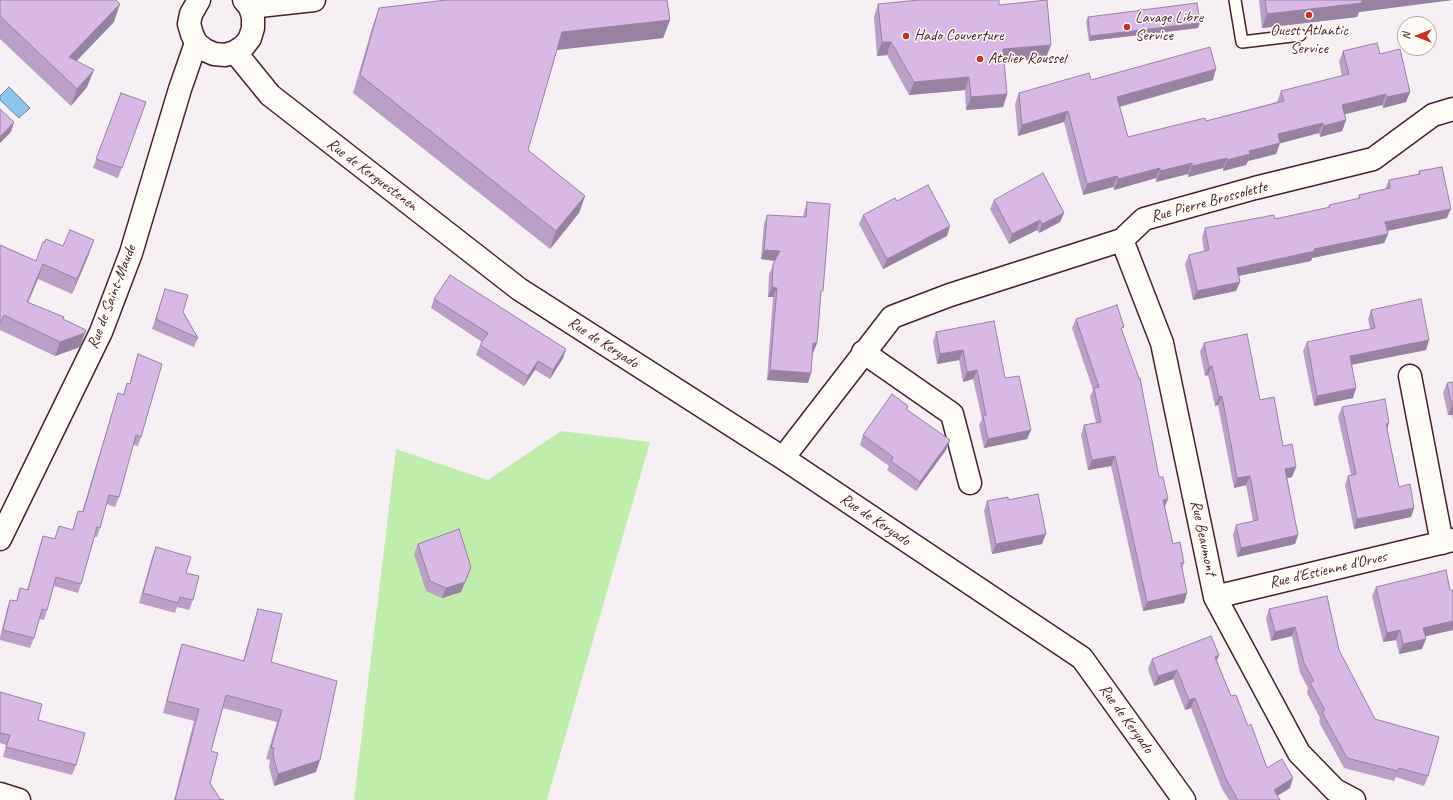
<!DOCTYPE html>
<style>
body{margin:0}
#map{position:relative;width:1453px;height:800px;overflow:hidden;background:#f6eff4;font-family:Caveat,sans-serif}
canvas{display:block}
.north{position:absolute;left:1397px;top:16px;width:40px;height:40px;box-sizing:border-box;background:#fdfcf7;border:1px solid #b5a4a5;border-radius:50%;rotate:270deg;font-size:11px;font-weight:700;line-height:16px;text-align:center;color:#4a1f2b}
.north::after{content:'';display:block;margin:auto;width:14px;height:18px;background:#c8321e;clip-path:polygon(50% 0,100% 100%,50% 72%,0 100%)}
</style>
<div id="map">
<canvas width="1453" height="800"></canvas>
<div class="north">N</div>
</div>
<script>
const context = document.querySelector('canvas').getContext('2d');
context.lineJoin = 'round';
function fillPath(path, color) {
  context.fillStyle = color;
  context.fill(path, 'evenodd');
}
function shape(rows) {
  const path = new Path2D();
  for (const r of rows) {
    path.moveTo(r[0], r[1]);
    for (let i = 2; i < r.length; i += 2) path.lineTo(r[i], r[i + 1]);
  }
  return path;
}
function stroke(path, color, width, dash) {
  context.strokeStyle = color;
  context.lineWidth = width;
  context.lineCap = dash ? 'butt' : 'round';
  context.setLineDash(dash || []);
  context.stroke(path);
}
function write(font, color, halo, rows, align = 'center') {
  context.font = font + ' Caveat,sans-serif';
  context.lineWidth = 3;
  context.setLineDash([]);
  context.textBaseline = 'middle';
  context.strokeStyle = halo;
  context.fillStyle = color;
  for (const [text, x, y, turn = 0] of rows) {
    context.save();
    context.translate(x, y);
    context.rotate((+turn || 0) * Math.PI / 180);
    context.textAlign = isNaN(turn) ? turn : align;
    if (halo) context.strokeText(text, 0, 0);
    context.fillText(text, 0, 0);
    context.restore();
  }
}
fillPath(shape([
 [561,431,650,442,547,800,354,800,396,449,488,480]
]), '#c0edab');
const water = shape([
 [9,87,30,108,19,118,0,100,0,96,9,87]
]);
fillPath(water, '#8dc6ec');
stroke(water, '#72839f', 1);
const service = shape([
 [1235,0,1242,42,1300,35]
]);
const minor = shape([
 [235,52,270,95,519,289,783,458,1082,658,1184,800],
 [1122,240,1162,343,1215,597,1299,753,1335,790,1354,800],
 [863,352,952,414,970,483],
 [1410,376,1442,543],
 [783,458,892,317,950,295,1122,240,1144,219,1255,188,1373,159,1433,115,1453,109],
 [0,539,101,332,131,253,180,89,196,43],
 [1215,597,1453,540],
 [0,794,19,800]
]);
const tertiary = shape([
 [199,0,191,14,189,24,192,34,196,43,205,50,214,54,225,55,235,52,244,46,250,38,253,28,253,17,250,7,244,0],
 [250,7,314,0]
]);
stroke(service, '#4a1f2b', 14);
stroke(minor, '#4a1f2b', 25);
stroke(tertiary, '#4a1f2b', 25);
stroke(service, '#fdfcf7', 11);
stroke(minor, '#fdfcf7', 22);
stroke(tertiary, '#fdfcf7', 22);
fillPath(shape([
 [0,0,114,22,76,61,87,87,71,106,0,39],
 [938,0,999,5,1046,58,1004,62,1007,94,1003,107,966,110,965,90,909,95,887,55,877,56,874,17,878,4],
 [1259,0,1452,0,1359,12,1357,17,1262,28],
 [379,8,670,20,663,38,557,50,528,150,585,196,579,213,550,249,353,93,373,25],
 [1088,17,1198,28,1089,41,1086,22],
 [1343,51,1380,54,1410,92,1406,102,1383,108,1382,105,1345,114,1346,120,1342,131,1320,137,1319,133,1280,143,1276,154,1248,161,1246,165,1223,171,1223,168,1188,177,1188,174,1156,182,1156,178,1114,190,1113,187,1083,195,1064,122,1018,136,1015,104,1019,93,1091,80,1213,80,1120,107,1128,137,1206,121,1277,102,1281,91,1342,76,1339,62],
 [121,93,146,102,118,178,93,168],
 [1419,171,1447,218,1387,231,1388,234,1384,243,1312,258,1311,261,1238,276,1240,282,1236,291,1193,300,1185,264,1189,255,1204,251,1202,238,1205,228,1275,219,1328,208,1329,205,1358,199,1359,195,1385,189,1389,180,1418,175],
 [994,200,1064,213,1060,222,1039,233,1037,230,1009,244,990,209],
 [897,201,947,236,883,269,859,224,863,215],
 [807,202,821,297,817,343,813,353,808,383,767,380,773,297,768,297,769,274,775,261,761,259,764,224,767,215,803,217,804,212],
 [0,245,36,261,63,246,89,254,72,294,38,279,28,302,63,319,81,345,80,347,55,356,0,330],
 [165,289,183,312,198,338,194,347,152,329],
 [434,299,566,349,563,358,550,379,535,370,524,386,476,355,480,345,482,342,431,308],
 [1371,310,1429,340,1426,350,1351,364,1356,388,1353,398,1314,406,1303,351,1307,342,1370,329,1368,319],
 [1076,319,1122,332,1165,507,1173,544,1184,563,1182,568,1187,593,1184,603,1143,611,1111,466,1088,470,1081,435,1084,425,1096,423,1090,397,1093,390,1072,328],
 [936,332,1005,378,1031,430,1027,439,984,448,979,425,982,419,973,379,963,382,959,360,937,364,933,342],
 [1204,343,1260,400,1283,446,1296,467,1292,477,1287,478,1298,535,1295,544,1237,557,1233,535,1236,525,1253,521,1246,485,1234,488,1218,405,1215,406,1208,375,1205,376,1200,352],
 [138,354,141,437,138,446,133,445,119,497,115,507,106,504,100,528,97,537,94,537,81,584,78,593,54,586,47,610,44,620,39,619,34,638,30,648,0,640,0,637,7,609,10,600,16,601,20,588,27,590,40,545,43,536,54,539,59,526,72,530,78,511,82,512,115,403,118,393,123,395,127,383,130,383,135,364],
 [1453,382,1453,420,1452,415,1448,415,1443,393,1447,383],
 [908,406,907,410,946,450,916,491,887,470,889,466,860,445,863,435],
 [1342,407,1387,429,1399,487,1414,508,1411,517,1354,529,1345,485,1348,476,1351,475,1338,417],
 [1008,500,1042,544,992,554,984,511,987,501],
 [418,544,471,567,461,592,442,598,426,591,414,554],
 [156,547,186,573,193,600,189,610,177,607,175,613,139,603,152,557],
 [1376,587,1425,636,1422,649,1399,654,1396,640,1383,642,1372,596],
 [258,609,271,662,316,772,274,786,269,767,270,760,266,759,277,722,223,708,211,751,210,783,220,799,224,800,174,800,194,721,163,713,178,656,182,644,243,661,254,621],
 [1269,609,1339,650,1375,719,1428,776,1424,786,1396,777,1394,781,1344,768,1319,722,1320,718,1307,693,1308,688,1300,673,1292,636,1271,641,1266,618],
 [1219,655,1217,661,1231,696,1248,726,1267,768,1290,788,1277,796,1280,800,1229,800,1222,789,1191,708,1185,710,1173,679,1154,686,1148,669,1152,659],
 [0,692,38,720,76,765,72,775,3,757,6,745,0,743]
]), '#ba9fc6');
fillPath(shape([
 [1361,0,1452,0,1359,12,1357,17,1262,28,1267,14],
 [120,4,114,22,63,75,69,57],
 [670,20,663,38,555,50,562,32],
 [1200,23,1198,28,1089,41,1090,36],
 [882,42,891,42,887,55,877,56],
 [1051,45,1046,58,999,62,1003,49],
 [1216,69,1213,80,1113,108,1117,97],
 [94,70,87,87,71,106,77,89],
 [969,77,965,90,909,95,914,82],
 [1410,92,1406,102,1383,108,1387,97],
 [1007,94,1003,107,966,110,971,97],
 [1386,94,1382,105,1338,116,1342,105],
 [1068,111,1064,122,1018,136,1022,125],
 [1346,120,1342,131,1320,137,1323,126],
 [14,122,11,132,0,143,0,137],
 [1323,123,1319,133,1274,145,1278,134],
 [1280,143,1276,154,1248,161,1246,165,1223,171,1227,160,1249,151],
 [1227,158,1223,168,1188,177,1192,166],
 [1192,163,1188,174,1156,182,1160,171],
 [1160,168,1156,178,1114,190,1118,179],
 [1117,176,1113,187,1083,195,1087,184],
 [585,196,579,213,550,249,556,231],
 [1451,209,1447,218,1382,232,1385,222],
 [1064,213,1060,222,1039,233,1042,224],
 [1040,220,1037,230,1009,244,1012,234],
 [950,226,947,236,883,269,887,259],
 [1388,234,1384,243,1312,258,1311,261,1233,277,1237,268,1314,249],
 [94,240,89,254,72,294,77,279],
 [764,250,780,251,776,261,761,259],
 [43,264,38,279,22,316,27,302],
 [1240,282,1236,291,1193,300,1197,291],
 [772,287,777,288,773,297,768,297],
 [86,330,80,347,55,356,60,342],
 [1429,340,1426,350,1346,366,1350,356],
 [813,343,817,343,813,353,810,353],
 [566,349,563,358,550,379,553,370],
 [963,350,959,360,937,364,940,354],
 [538,361,535,370,524,386,528,376],
 [1212,366,1208,375,1205,376,1209,367],
 [770,370,811,373,808,383,767,380],
 [977,370,973,379,963,382,967,372],
 [1356,388,1353,398,1314,406,1317,396],
 [1222,396,1218,405,1215,406,1219,397],
 [1452,406,1453,406,1453,412,1452,415,1448,415],
 [1389,423,1386,433,1386,424],
 [1031,430,1027,439,984,448,988,439],
 [950,440,946,450,916,491,920,482],
 [1115,456,1111,466,1088,470,1092,460],
 [1296,467,1292,477,1282,479,1285,469],
 [1250,476,1246,485,1234,488,1237,478],
 [1168,499,1164,509,1163,500],
 [1414,508,1411,517,1354,529,1357,519],
 [1046,534,1042,544,992,554,996,544],
 [1298,535,1295,544,1237,557,1241,548],
 [471,567,461,592,442,598,446,588],
 [1187,593,1184,603,1143,611,1147,602],
 [1453,621,1453,630,1419,638,1423,628],
 [1295,627,1292,636,1271,641,1275,632],
 [1400,630,1396,640,1383,642,1387,633],
 [1426,639,1422,649,1399,654,1403,644],
 [1219,655,1215,665,1215,657],
 [1177,670,1173,679,1154,686,1158,676],
 [1195,698,1191,708,1185,710,1189,700],
 [320,760,316,772,274,786,278,774],
 [1293,778,1290,788,1270,800,1274,790]
]), '#9782a1');
const building = shape([
 [0,0,116,0,120,4,69,57,94,70,77,89,0,16,0,0],
 [446,0,667,0,670,20,562,32,528,150,585,196,556,231,360,75,379,8,446,0],
 [919,0,999,0,999,5,1047,0,1051,45,1003,49,1007,94,971,97,969,77,914,82,891,42,882,42,878,4,919,0],
 [1265,0,1362,0,1362,3,1267,14,1265,0],
 [1197,3,1200,23,1090,36,1088,17,1197,3],
 [1377,43,1380,54,1400,49,1410,92,1387,97,1386,94,1342,105,1346,120,1323,126,1323,123,1278,134,1280,143,1249,151,1250,154,1227,160,1227,158,1192,166,1192,163,1160,171,1160,168,1118,179,1117,176,1087,184,1068,111,1022,125,1019,93,1089,73,1091,80,1210,47,1216,69,1117,97,1128,137,1205,118,1206,121,1284,101,1281,91,1349,74,1343,51,1377,43],
 [121,93,146,102,122,168,96,159,121,93],
 [0,109,14,122,0,137,0,109],
 [1442,167,1451,209,1385,222,1388,234,1314,249,1315,251,1237,268,1240,282,1197,291,1189,255,1209,250,1205,228,1274,215,1275,219,1330,207,1329,205,1360,198,1359,195,1390,188,1389,180,1420,174,1419,171,1442,167],
 [1043,173,1064,213,1042,224,1040,220,1012,234,994,200,1043,173],
 [928,185,950,226,887,259,863,215,895,198,897,201,928,185],
 [807,202,830,204,823,291,821,291,817,343,813,343,811,373,770,370,777,288,772,287,773,264,780,251,764,250,767,215,806,217,807,202],
 [70,230,94,240,77,279,43,264,27,302,64,317,63,319,86,330,85,333,60,342,4,315,0,323,0,245,36,261,43,242,44,243,46,239,63,246,70,230],
 [450,275,566,349,553,370,538,361,528,376,480,345,488,333,434,299,450,275],
 [165,289,188,295,183,312,198,338,156,319,165,289],
 [1421,299,1429,340,1350,356,1356,388,1317,396,1307,342,1375,328,1371,310,1421,299],
 [1117,305,1124,327,1121,328,1139,378,1140,378,1159,477,1163,477,1168,499,1163,500,1173,544,1180,542,1184,563,1181,563,1187,593,1147,602,1115,456,1092,460,1084,425,1101,422,1094,388,1099,387,1076,319,1117,305],
 [994,321,1005,378,1019,376,1031,430,988,439,983,416,986,415,977,370,967,372,963,350,940,354,936,332,994,321],
 [1247,334,1260,400,1274,397,1283,446,1292,444,1296,467,1285,469,1298,535,1241,548,1236,525,1258,520,1250,476,1237,478,1222,396,1219,397,1212,366,1209,367,1204,343,1247,334],
 [138,354,162,364,141,437,136,435,119,497,109,495,100,528,97,527,81,584,56,577,47,610,42,609,34,638,3,630,10,600,17,601,20,588,28,590,43,536,55,539,59,526,73,530,78,511,83,512,118,393,124,395,127,383,130,384,138,354],
 [1453,382,1453,406,1452,406,1447,383,1453,382],
 [892,394,908,406,906,409,950,440,920,482,891,461,893,457,863,435,892,394],
 [1385,399,1389,423,1386,424,1399,487,1410,484,1414,508,1357,519,1348,476,1356,474,1342,407,1385,399],
 [1038,494,1046,534,996,544,987,501,1008,497,1008,500,1038,494],
 [459,529,471,567,465,582,446,588,430,581,418,544,459,529],
 [156,547,191,557,186,573,199,576,193,600,180,597,178,603,143,593,156,547],
 [1446,570,1450,590,1453,590,1453,621,1423,628,1426,639,1403,644,1400,630,1387,633,1376,587,1446,570],
 [1327,596,1339,650,1375,719,1439,737,1428,776,1399,768,1398,771,1347,758,1322,712,1325,710,1310,683,1314,681,1304,663,1295,627,1275,632,1269,609,1327,596],
 [258,609,282,614,271,662,337,681,320,760,278,774,273,755,274,748,271,748,282,710,226,695,211,751,218,753,210,783,220,799,224,800,175,800,199,709,167,701,182,644,244,661,258,609],
 [1211,636,1219,655,1215,657,1231,696,1236,695,1248,726,1251,724,1267,768,1282,759,1293,778,1274,790,1280,800,1238,800,1226,779,1195,698,1189,700,1177,670,1158,676,1152,659,1211,636],
 [0,692,42,704,38,720,85,733,76,765,6,747,10,735,0,733,0,692]
]);
fillPath(building, '#d8b9e6');
stroke(building, '#9782a1', 1);
for (const [x, y, r, color] of [
 [1309,15,4,"#c8321e"],
 [1127,27,4,"#c8321e"],
 [906,36,4,"#c8321e"],
 [980,59,4,"#c8321e"]
]) {
  const dot = new Path2D();
  dot.arc(x, y, r, 0, 2 * Math.PI);
  context.fillStyle = color;
  context.fill(dot);
  stroke(dot, '#fdfcf7', 1.5);
}
write('16px', '#4a1f2b', '#fdfcf7', [
 ["Lavage Libre",1135,18],
 ["Service",1135,36],
 ["Ouest Atlantic",1309,31,"center"],
 ["Service",1309,49,"center"],
 ["Hado Couverture",914,36],
 ["Atelier Roussel",988,59]
], 'left');
write('16px', '#4a1f2b', '#fdfcf7', [
 ["Rue de Kerguestenen",372,175,37],
 ["Rue Pierre Brossolette",1209,202,-15],
 ["Rue de Saint-Maude",112,297,-69],
 ["Rue de Keryado",603,343,33],
 ["Rue de Keryado",875,520,34],
 ["Rue Beaumont",1203,538,78],
 ["Rue d'Estienne d'Orves",1328,570,-13],
 ["Rue de Keryado",1126,719,54]
]);
</script>
